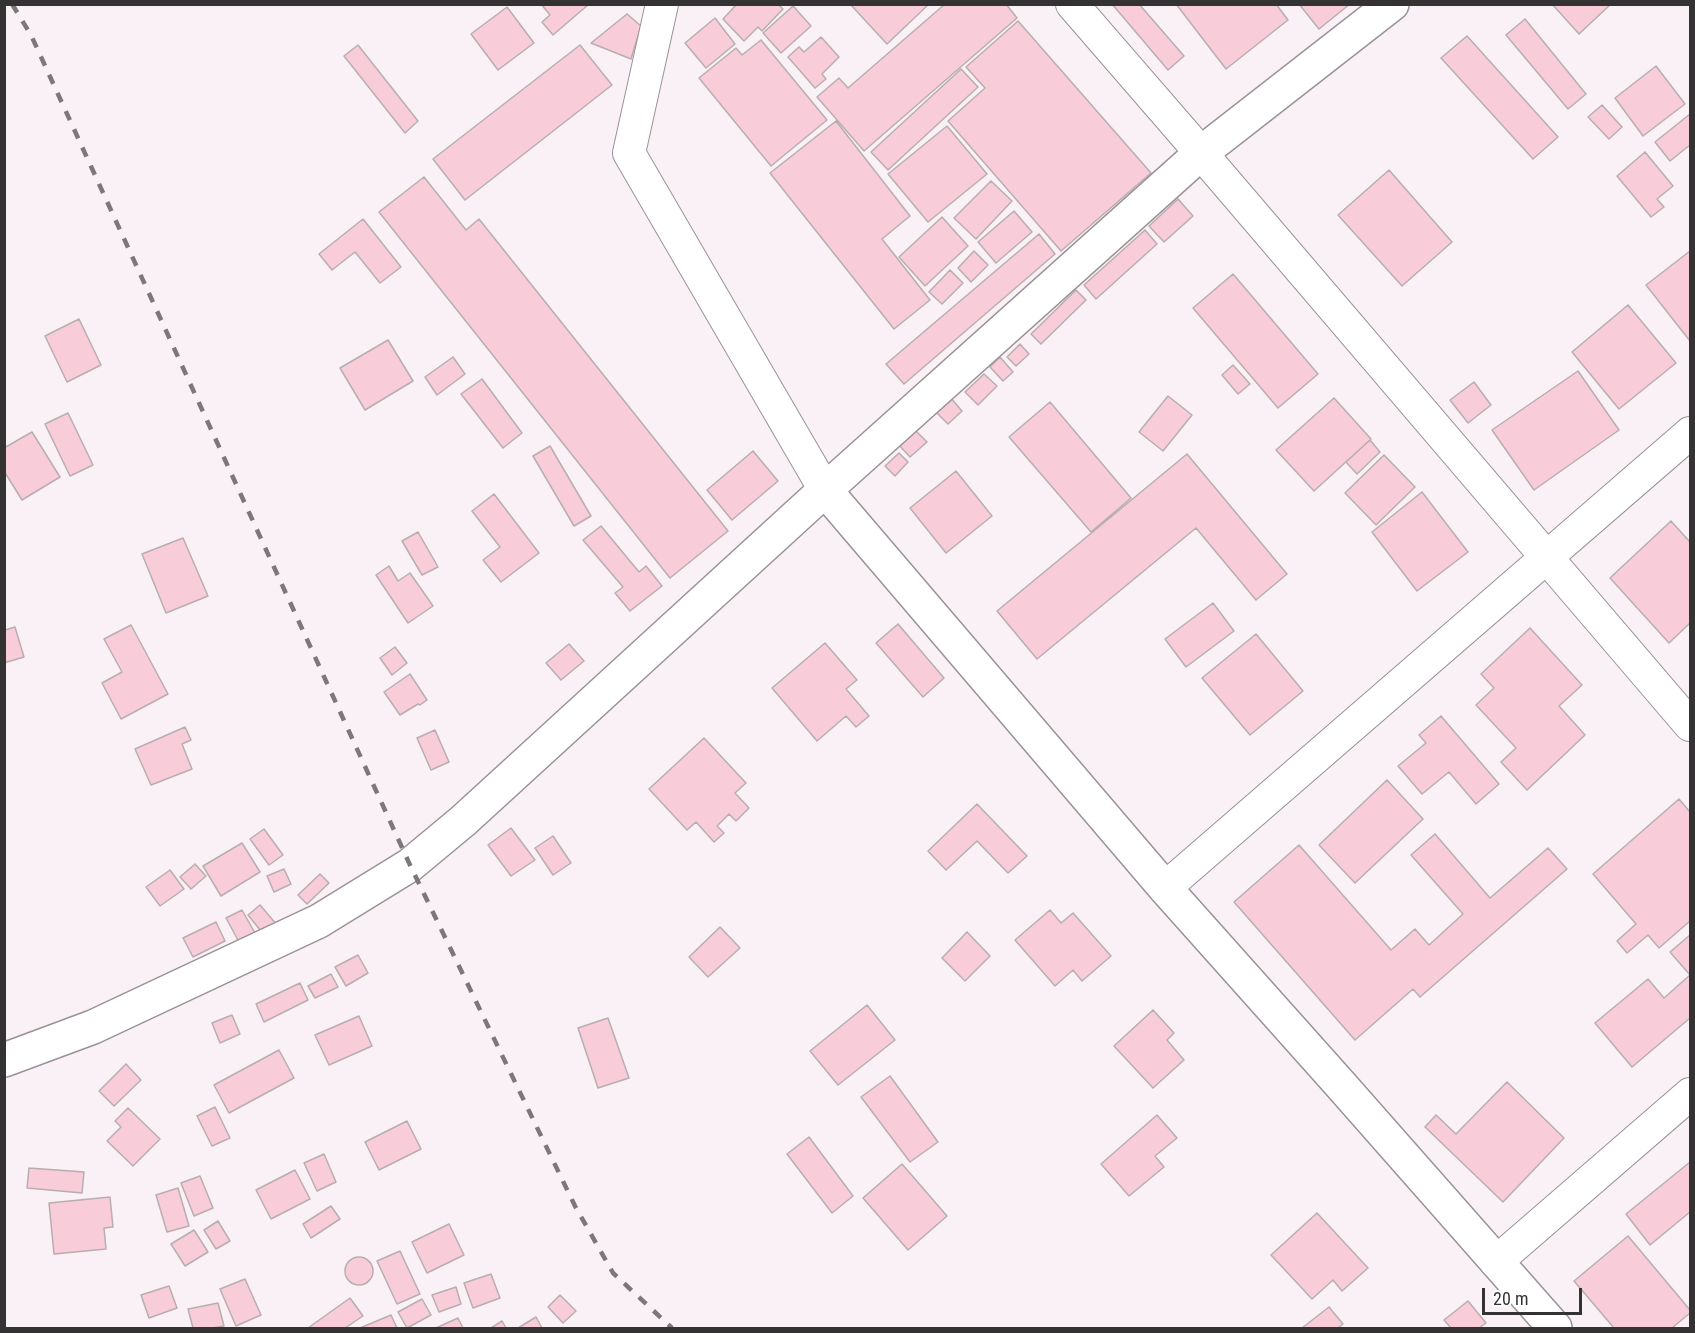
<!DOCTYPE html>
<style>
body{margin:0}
#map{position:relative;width:1695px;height:1333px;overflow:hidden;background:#faf1f7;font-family:"Roboto Condensed",sans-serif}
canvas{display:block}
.frame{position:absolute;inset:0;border:6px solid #353234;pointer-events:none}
.scale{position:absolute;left:1482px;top:1288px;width:100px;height:27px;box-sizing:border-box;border:3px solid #353234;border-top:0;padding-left:8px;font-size:18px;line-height:21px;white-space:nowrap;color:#353234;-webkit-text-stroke:4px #fff;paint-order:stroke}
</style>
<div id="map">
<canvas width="1695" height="1333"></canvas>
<div class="frame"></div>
<div class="scale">20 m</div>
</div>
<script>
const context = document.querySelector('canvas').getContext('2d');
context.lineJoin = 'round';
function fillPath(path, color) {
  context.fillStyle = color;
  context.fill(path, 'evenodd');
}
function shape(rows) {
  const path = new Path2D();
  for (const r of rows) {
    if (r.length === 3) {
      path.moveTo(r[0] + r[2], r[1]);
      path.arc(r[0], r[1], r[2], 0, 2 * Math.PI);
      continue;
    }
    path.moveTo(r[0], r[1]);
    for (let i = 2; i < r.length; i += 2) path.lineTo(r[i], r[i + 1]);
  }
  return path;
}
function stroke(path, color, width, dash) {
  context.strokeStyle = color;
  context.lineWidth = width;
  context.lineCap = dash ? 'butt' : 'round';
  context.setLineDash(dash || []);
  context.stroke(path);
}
const building = shape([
 [541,4,589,4,553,35,542,22,550,15,541,4],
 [737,4,778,4,783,9,762,31,758,27,744,41,723,19,737,4],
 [850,4,929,4,887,44,850,4],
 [945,4,1006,4,1017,18,864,151,817,97,839,78,848,88,945,4],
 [1112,4,1139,4,1184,56,1168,70,1112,4],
 [1176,4,1276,4,1288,20,1226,69,1176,4],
 [1299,4,1350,4,1319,29,1299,4],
 [1552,4,1611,4,1579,34,1552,4],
 [793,6,811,26,781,53,763,33,793,6],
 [507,7,534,43,498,70,471,34,507,7],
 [627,14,641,26,631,59,591,43,627,14],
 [715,18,735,44,706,68,685,43,715,18],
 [1525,19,1586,94,1568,109,1506,35,1525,19],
 [1018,21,1151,173,1061,251,948,121,985,88,966,67,1018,21],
 [1467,36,1558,137,1533,159,1441,58,1467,36],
 [821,37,839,57,822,74,826,79,815,88,788,57,799,47,804,52,821,37],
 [761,40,827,120,771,166,699,78,736,48,742,55,761,40],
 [358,45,418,121,405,133,344,56,358,45],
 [580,45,612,85,465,200,433,159,580,45],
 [1656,66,1685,104,1643,136,1615,98,1656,66],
 [961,69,978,87,888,170,871,152,961,69],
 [1602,105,1622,127,1609,139,1588,117,1602,105],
 [1690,114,1690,145,1670,161,1655,142,1690,114],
 [836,121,910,216,882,239,930,300,894,329,770,173,836,121],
 [947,126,987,174,928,222,888,174,947,126],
 [1645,152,1673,186,1657,199,1664,207,1651,217,1617,176,1645,152],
 [1389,170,1452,242,1402,286,1338,215,1389,170],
 [424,177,466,230,479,219,728,531,670,578,379,212,424,177],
 [991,181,1012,201,976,239,954,218,991,181],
 [1178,199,1193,216,1164,242,1149,226,1178,199],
 [1014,211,1032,232,996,263,978,242,1014,211],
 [942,217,968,246,925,286,899,257,942,217],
 [363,219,401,267,380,283,355,252,332,270,319,254,363,219],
 [1145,230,1157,244,1096,299,1084,285,1145,230],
 [1039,234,1055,254,904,384,886,364,1039,234],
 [974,251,988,265,971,282,958,268,974,251],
 [1690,251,1690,341,1646,285,1690,251],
 [950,270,963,283,942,304,929,292,950,270],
 [1233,274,1318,374,1278,408,1193,308,1233,274],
 [1076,290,1086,300,1041,344,1031,334,1076,290],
 [1628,305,1676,363,1619,409,1572,352,1628,305],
 [79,319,101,365,67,382,45,336,79,319],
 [388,340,413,381,365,410,340,368,388,340],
 [1020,344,1029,354,1016,366,1007,357,1020,344],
 [453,357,465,374,437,395,425,377,453,357],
 [1000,357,1013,372,1003,381,990,367,1000,357],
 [1233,365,1250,384,1238,394,1222,375,1233,365],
 [1578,371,1619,430,1534,490,1492,430,1578,371],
 [984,374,997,386,978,405,965,392,984,374],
 [482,379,522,433,503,448,461,394,482,379],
 [1474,382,1491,405,1468,423,1450,400,1474,382],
 [1168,396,1192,415,1163,451,1139,432,1168,396],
 [950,397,962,411,948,424,935,411,950,397],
 [1334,398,1371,439,1314,491,1276,450,1334,398],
 [1050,402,1131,498,1091,532,1009,437,1050,402],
 [68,413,93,465,70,476,45,424,68,413],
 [914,429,927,442,910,457,898,444,914,429],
 [32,432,60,477,22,500,4,471,4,448,32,432],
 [1370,440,1380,452,1357,474,1346,462,1370,440],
 [550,446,591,516,574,526,533,456,550,446],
 [753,451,778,481,732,520,707,490,753,451],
 [899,453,908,462,895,476,885,466,899,453],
 [1187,454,1287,574,1256,600,1196,528,1037,659,997,611,1187,454],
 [1384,455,1415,487,1376,525,1345,493,1384,455],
 [956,471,992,516,946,553,910,508,956,471],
 [1422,492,1468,552,1417,591,1372,532,1422,492],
 [494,494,539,553,501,582,483,560,500,547,472,511,494,494],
 [1671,521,1690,542,1690,623,1669,643,1610,578,1671,521],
 [601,526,639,572,646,566,662,586,630,611,615,593,623,587,583,540,601,526],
 [418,532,438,567,422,575,402,541,418,532],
 [183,538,208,596,166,613,142,554,183,538],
 [389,566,398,581,410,573,433,606,408,623,376,575,389,566],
 [1213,603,1234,631,1186,667,1165,639,1213,603],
 [898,624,944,678,923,697,876,643,898,624],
 [131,625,168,694,121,719,102,683,122,672,104,639,131,625],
 [15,627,24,657,4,663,4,628,5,630,15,627],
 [1530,628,1582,685,1559,706,1585,735,1527,790,1501,762,1516,748,1476,705,1494,688,1481,674,1530,628],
 [1256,634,1303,691,1250,735,1202,678,1256,634],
 [825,643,857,680,846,689,869,716,856,727,846,716,817,741,772,688,825,643],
 [569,644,584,661,561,680,546,663,569,644],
 [395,647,407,663,392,675,380,658,395,647],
 [410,674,427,700,420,705,418,704,400,715,384,692,410,674],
 [1441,716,1499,784,1476,804,1449,772,1422,794,1398,766,1426,743,1419,735,1441,716],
 [185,727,191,740,182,744,192,769,151,785,135,749,185,727],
 [435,730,449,762,431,770,417,738,435,730],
 [704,738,746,783,735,793,749,808,736,821,729,814,717,826,724,833,714,842,696,822,687,830,649,789,704,738],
 [1387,780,1423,819,1355,883,1319,845,1387,780],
 [1679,799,1690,812,1690,921,1659,948,1648,935,1627,953,1617,941,1636,924,1593,874,1679,799],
 [977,804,1027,856,1008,873,977,841,946,870,928,851,977,804],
 [511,828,535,860,511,876,488,845,511,828],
 [264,829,283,855,269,865,250,839,264,829],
 [1435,834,1490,898,1548,848,1567,869,1420,997,1413,989,1355,1040,1234,902,1299,845,1391,950,1415,929,1429,945,1463,914,1411,855,1435,834],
 [553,836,571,863,553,875,535,848,553,836],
 [242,843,260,872,221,896,203,866,242,843],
 [195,864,206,876,191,889,180,877,195,864],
 [284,869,291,884,274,892,267,876,284,869],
 [170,870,184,889,160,906,146,887,170,870],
 [320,874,329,883,307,904,298,895,320,874],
 [260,905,277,925,265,936,248,915,260,905],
 [242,910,255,933,239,942,226,918,242,910],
 [1050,910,1061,923,1073,913,1111,956,1082,981,1073,970,1055,986,1015,940,1050,910],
 [216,922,225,941,193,957,183,938,216,922],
 [720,927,740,948,708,977,689,957,720,927],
 [967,932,990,956,965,981,942,958,967,932],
 [1690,935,1690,1018,1632,1067,1595,1023,1648,979,1664,998,1690,975,1670,952,1690,935],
 [358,955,368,973,346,986,335,967,358,955],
 [331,974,338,987,315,998,308,986,331,974],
 [300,983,308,1000,264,1022,256,1004,300,983],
 [867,1005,895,1040,838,1085,810,1051,867,1005],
 [1153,1010,1174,1033,1167,1040,1184,1060,1153,1088,1114,1046,1153,1010],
 [232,1015,240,1034,220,1043,212,1023,232,1015],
 [359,1016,372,1046,329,1065,315,1035,359,1016],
 [608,1018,629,1078,598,1088,578,1028,608,1018],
 [279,1050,294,1078,229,1113,214,1085,279,1050],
 [126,1064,141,1080,114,1106,99,1091,126,1064],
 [890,1076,938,1142,910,1162,861,1097,890,1076],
 [1507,1082,1564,1138,1503,1202,1425,1127,1436,1115,1456,1134,1507,1082],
 [215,1107,230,1138,212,1146,197,1116,215,1107],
 [128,1108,160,1139,133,1166,107,1141,121,1127,115,1121,128,1108],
 [1157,1115,1177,1138,1155,1156,1164,1167,1129,1196,1101,1164,1157,1115],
 [407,1121,421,1149,379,1170,365,1142,407,1121],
 [809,1137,853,1196,832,1213,787,1154,809,1137],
 [324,1154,336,1182,317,1191,304,1163,324,1154],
 [1690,1162,1690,1212,1650,1245,1626,1214,1690,1162],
 [902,1164,947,1216,908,1250,863,1198,902,1164],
 [29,1168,84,1172,82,1193,27,1188,29,1168],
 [295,1170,310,1199,271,1219,256,1190,295,1170],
 [200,1176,213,1208,194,1216,181,1183,200,1176],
 [178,1188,189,1226,167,1232,156,1195,178,1188],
 [110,1197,113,1227,104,1228,106,1249,54,1254,49,1203,110,1197],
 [331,1206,340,1219,311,1238,303,1224,331,1206],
 [1317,1213,1368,1268,1342,1291,1333,1280,1312,1299,1271,1255,1317,1213],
 [218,1221,230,1241,216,1249,204,1230,218,1221],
 [449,1224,464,1255,427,1273,412,1242,449,1224],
 [194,1230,208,1252,185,1266,171,1244,194,1230],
 [1628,1236,1690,1310,1690,1313,1672,1328,1614,1328,1574,1281,1628,1236],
 [400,1251,420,1294,397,1304,377,1261,400,1251],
 [359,1271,14],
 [491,1274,500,1298,473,1308,464,1283,491,1274],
 [245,1279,261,1315,236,1326,220,1289,245,1279],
 [169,1286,177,1308,149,1318,141,1295,169,1286],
 [456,1287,461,1304,439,1312,432,1295,456,1287],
 [560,1295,576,1311,563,1323,548,1307,560,1295],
 [350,1298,363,1316,345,1328,308,1328,350,1298],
 [422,1299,431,1315,407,1328,398,1312,422,1299],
 [1468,1301,1486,1323,1479,1328,1451,1328,1444,1320,1468,1301],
 [218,1303,224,1326,212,1328,193,1328,188,1309,218,1303],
 [1329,1307,1343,1324,1338,1328,1302,1328,1329,1307],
 [391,1315,397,1328,360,1328,391,1315],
 [536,1317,542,1328,518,1328,536,1317],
 [458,1318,463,1328,436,1328,458,1318],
 [502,1321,506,1328,491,1328,502,1321]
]);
fillPath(building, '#f8ccd8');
stroke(building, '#b8aeb0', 1.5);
const minor = shape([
 [662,4,629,153,825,490],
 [1072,4,1201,153,1690,725],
 [1165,888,1690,433],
 [1496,1262,1690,1094]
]);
const tertiary = shape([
 [825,490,1165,888,1340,1084,1555,1328],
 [4,1060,93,1027,319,921,410,865,463,821,825,490,1201,153,1392,4]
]);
stroke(minor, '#9b9298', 34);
stroke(tertiary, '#9b9298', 36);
stroke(minor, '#fff', 32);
stroke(tertiary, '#fff', 33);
stroke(shape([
 [12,4,31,35,410,865,575,1206,613,1273,672,1328]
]), '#7c777a', 4.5, [10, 10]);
</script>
